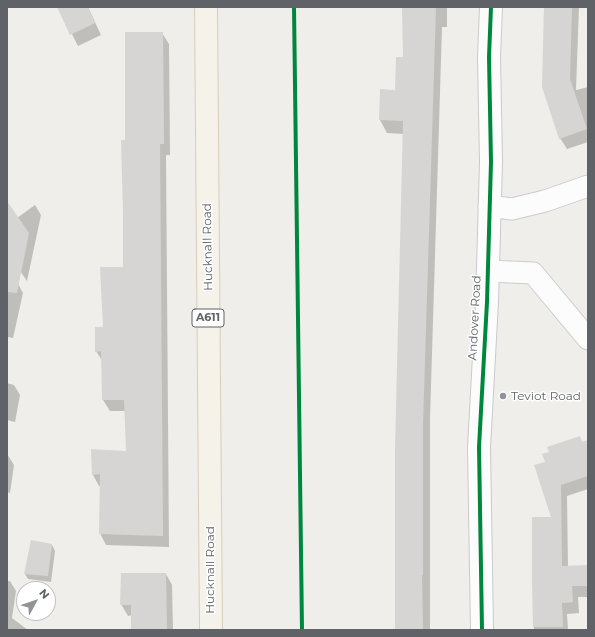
<!DOCTYPE html>
<style>
body{margin:0}
#map{position:relative;width:595px;height:637px;overflow:hidden;background:#efeeea;font-family:Montserrat,sans-serif}
canvas{display:block}
.frame{position:absolute;inset:0;border:8px solid #5f6368;pointer-events:none}
.north{position:absolute;left:16px;top:581px;width:40px;height:40px;box-sizing:border-box;background:#fff;border:1px solid #bfc1c3;border-radius:50%;rotate:50deg;font-size:11px;font-weight:700;line-height:16px;text-align:center;color:#5f6368}
.north::after{content:'';display:block;margin:auto;width:14px;height:18px;background:#919496;clip-path:polygon(50% 0,100% 100%,50% 72%,0 100%)}
</style>
<div id="map">
<canvas width="595" height="637"></canvas>
<div class="frame"></div>
<div class="north">N</div>
</div>
<script>
const context = document.querySelector('canvas').getContext('2d');
context.lineJoin = 'round';
function fillPath(path, color) {
  context.fillStyle = color;
  context.fill(path, 'evenodd');
}
function shape(rows) {
  const path = new Path2D();
  for (const r of rows) {
    path.moveTo(r[0], r[1]);
    for (let i = 2; i < r.length; i += 2) path.lineTo(r[i], r[i + 1]);
  }
  return path;
}
function stroke(path, color, width, dash) {
  context.strokeStyle = color;
  context.lineWidth = width;
  context.lineCap = dash ? 'butt' : 'round';
  context.setLineDash(dash || []);
  context.stroke(path);
}
function write(font, color, halo, rows, align = 'center') {
  context.font = font + ' Montserrat,sans-serif';
  context.lineWidth = 3;
  context.setLineDash([]);
  context.textBaseline = 'middle';
  context.strokeStyle = halo;
  context.fillStyle = color;
  for (const [text, x, y, turn = 0] of rows) {
    context.save();
    context.translate(x, y);
    context.rotate((+turn || 0) * Math.PI / 180);
    context.textAlign = isNaN(turn) ? turn : align;
    if (halo) context.strokeText(text, 0, 0);
    context.fillText(text, 0, 0);
    context.restore();
  }
}
fillPath(shape([
 [58,7,88,7,101,35,78,46],
 [403,7,447,7,447,27,442,27,430,419,430,630,397,630,404,134,387,133,380,120,381,90,396,91,404,58],
 [545,7,579,7,576,90,588,87,588,142,567,149,560,138],
 [162,33,169,44,170,155,166,155,169,547,106,545,100,533,101,486,99,486,93,475,92,450,127,452,126,411,110,411,103,400,103,362,96,351,124,268,126,141],
 [7,203,17,218,35,205,41,215,27,281,7,252],
 [7,280,17,282,23,293,13,338,8,337,7,342],
 [7,383,14,385,20,395,15,422,7,420],
 [580,438,582,442,588,441,588,489,567,496,568,567,588,566,588,597,578,597,579,613,567,614,568,630,534,630,533,579,552,518,546,462,550,452],
 [7,454,14,465,10,493,7,492],
 [52,545,55,551,51,582,28,579,25,574],
 [166,574,172,585,173,630,132,630,132,615,128,616,121,604],
 [7,581,10,581,16,591,12,618,28,630,7,630]
]), '#0003');
fillPath(shape([
 [57,7,88,7,95,23,70,35],
 [402,7,436,7,423,424,423,575,422,575,423,630,395,630,395,448,403,121,379,120,380,89,395,90,396,57,403,57],
 [544,7,572,7,570,79,587,129,559,139,542,87],
 [125,32,163,32,164,144,160,144,163,536,99,534,100,474,92,475,91,449,126,451,124,400,102,400,101,351,95,352,95,327,103,327,100,267,123,267,123,213,121,140,125,140],
 [7,201,29,233,17,293,7,292],
 [580,436,582,442,588,440,588,476,561,485,562,566,588,565,588,586,572,586,573,602,562,603,563,627,533,627,532,579,532,517,551,517,534,465,545,462,542,454,549,452,547,447],
 [31,540,52,544,48,576,24,574],
 [121,573,166,573,167,630,131,630,131,605,120,605]
]), '#d6d5d3');
const street = shape([
 [489,206,512,209,545,201,588,186],
 [488,271,533,273,588,339]
]);
const secondary = shape([
 [482,630,479,447,487,302,491,162,489,57,491,7]
]);
const primary = shape([
 [206,7,211,630]
]);
stroke(street, '#cbcccc', 23);
stroke(secondary, '#cacacb', 24);
stroke(primary, '#d7ceb8', 24);
stroke(street, '#fdfcfc', 21);
stroke(secondary, '#fdfcfc', 22);
stroke(primary, '#f4f2e9', 22);
stroke(shape([
 [294,7,302,630],
 [482,630,479,447,487,302,491,162,489,57,491,7]
]), '#00873e', 4);
for (const [x, y, r, color] of [
 [503,396,4,"#919496"]
]) {
  const dot = new Path2D();
  dot.arc(x, y, r, 0, 2 * Math.PI);
  context.fillStyle = color;
  context.fill(dot);
  stroke(dot, '#fff', 1.5);
}
for (const [x, y, w] of [
 [208,318,32]
]) {
  const box = new Path2D();
  box.roundRect(x - w / 2, y - 9, w, 18, 3);
  context.fillStyle = '#fff';
  context.fill(box);
  stroke(box, '#5f6368', 1);
}
write('bold 11px', '#5f6368', null, [
 ["A611",208,318]
]);
write('12px', '#5f6368', '#fff', [
 ["Hucknall Road",208,247,-91],
 ["Andover Road",475,318,-87],
 ["Hucknall Road",210,570,-90]
]);
write('12px', '#5f6368', '#fff', [
 ["Teviot Road",511,396]
], 'left');
</script>
